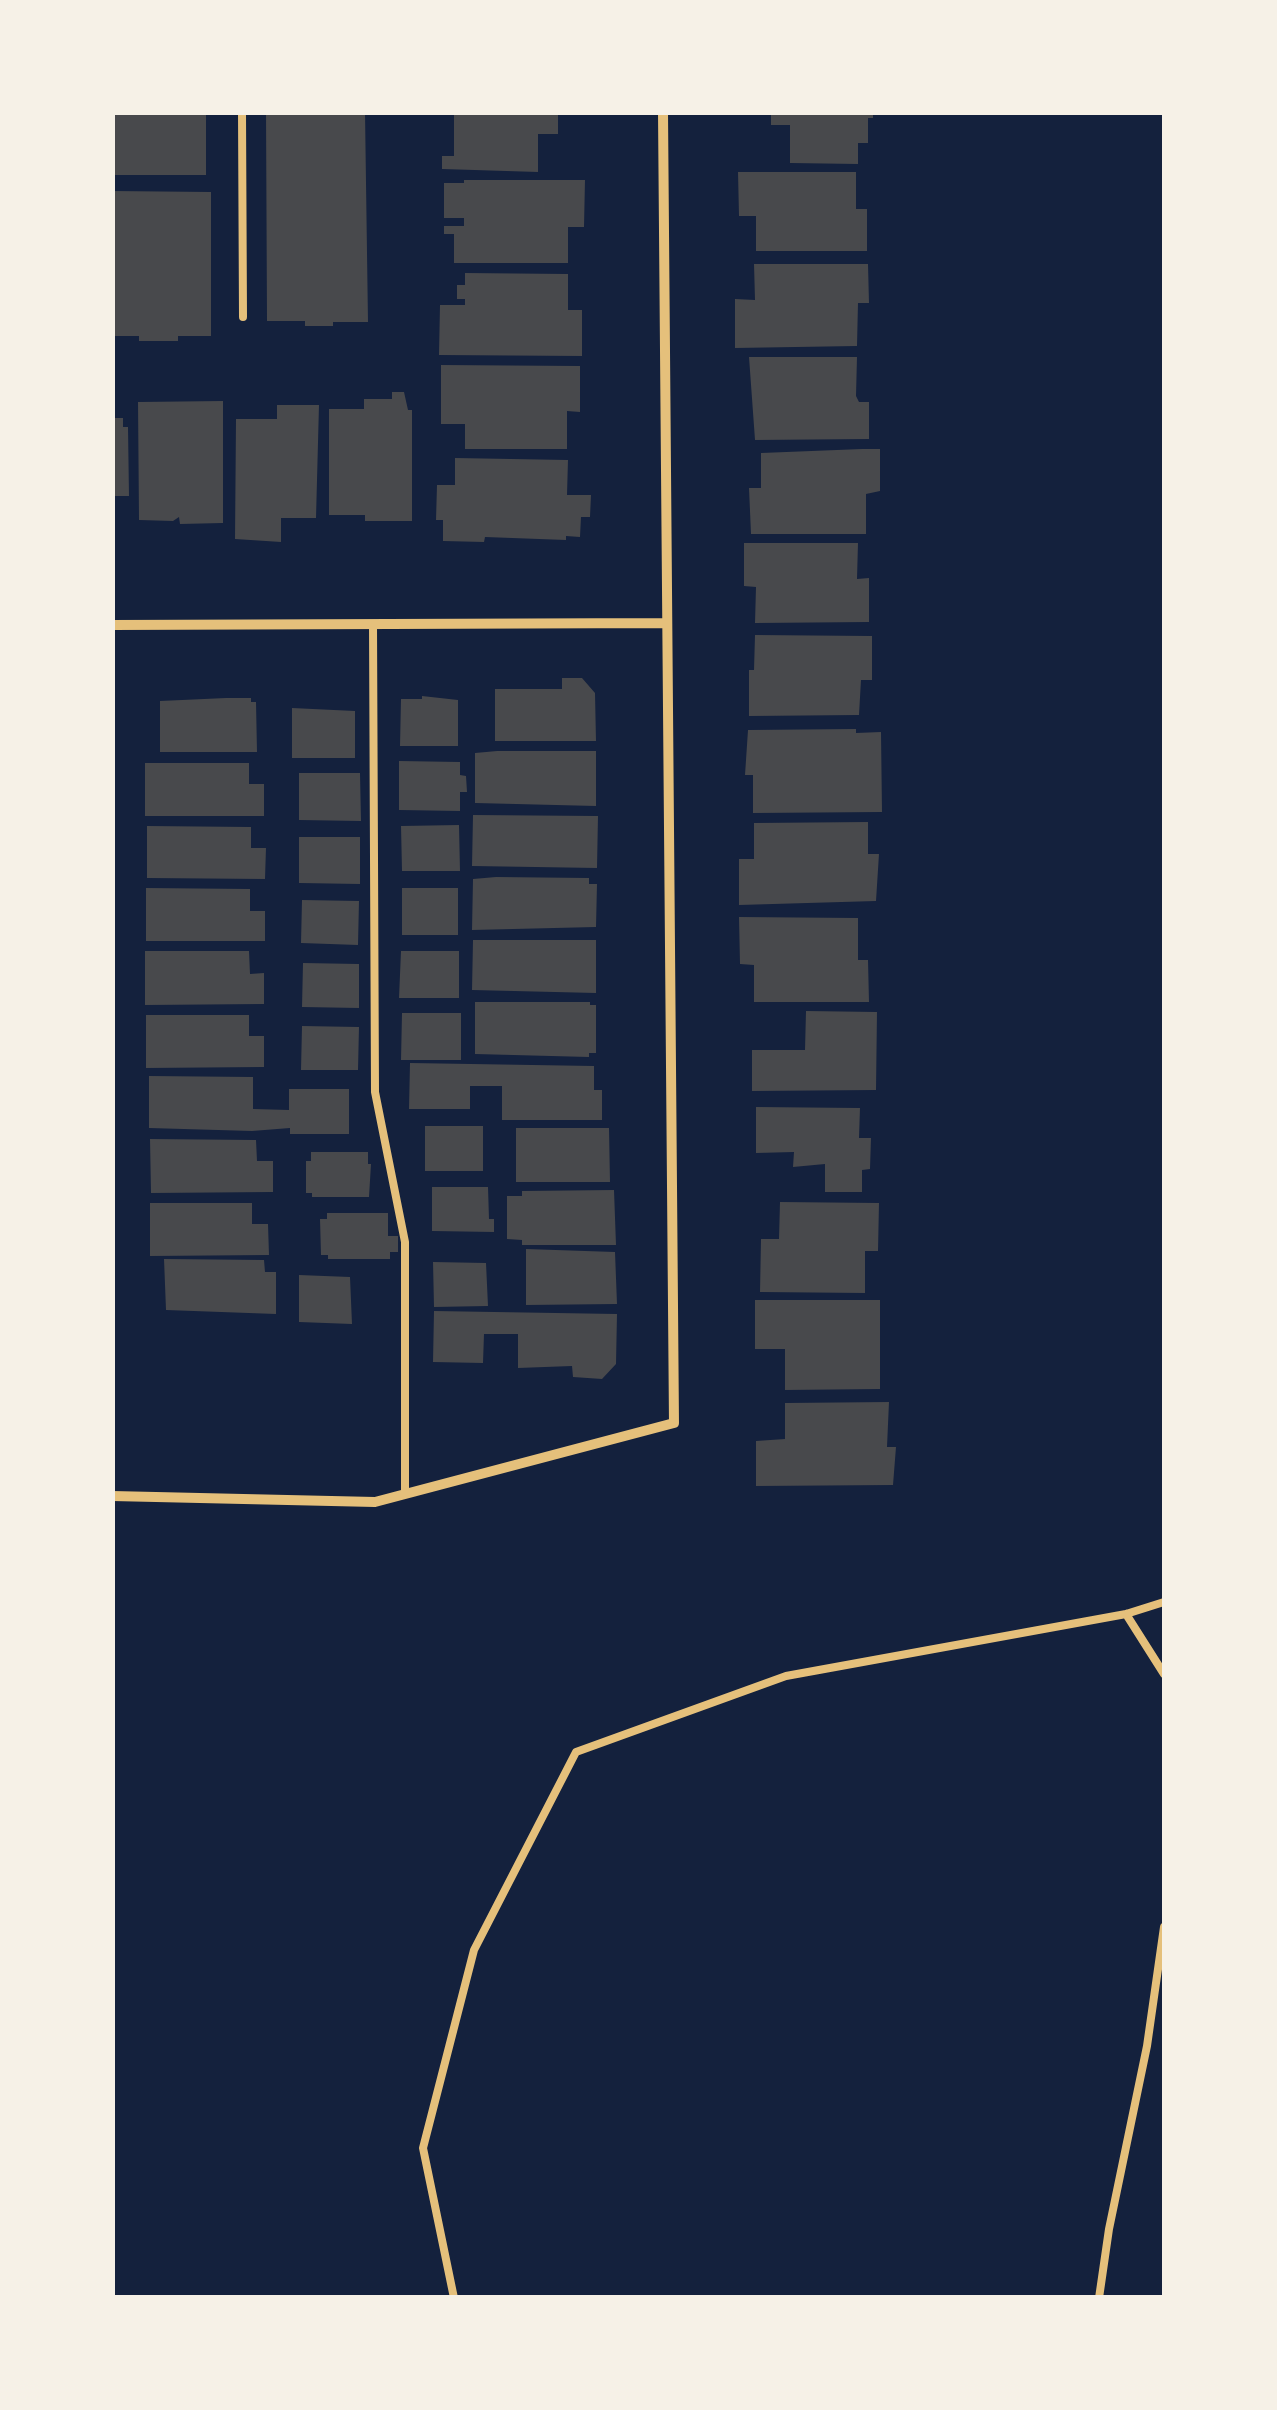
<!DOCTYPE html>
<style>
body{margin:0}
#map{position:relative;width:1277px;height:2410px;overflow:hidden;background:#14213d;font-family:Manrope,sans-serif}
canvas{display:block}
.frame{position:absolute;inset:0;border:115px solid #f6f1e7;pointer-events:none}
</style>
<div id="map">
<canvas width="1277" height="2410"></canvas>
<div class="frame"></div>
</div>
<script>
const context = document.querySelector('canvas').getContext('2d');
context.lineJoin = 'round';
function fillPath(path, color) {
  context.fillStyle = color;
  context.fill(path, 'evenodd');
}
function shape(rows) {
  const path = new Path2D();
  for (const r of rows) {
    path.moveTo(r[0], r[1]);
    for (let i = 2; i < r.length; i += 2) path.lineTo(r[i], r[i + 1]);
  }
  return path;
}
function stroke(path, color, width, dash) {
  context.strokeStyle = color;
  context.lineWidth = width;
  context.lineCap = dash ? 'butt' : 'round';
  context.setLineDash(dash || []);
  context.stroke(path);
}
fillPath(shape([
 [112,112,206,112,206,175,112,175],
 [266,112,365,112,368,322,333,322,333,326,305,326,305,321,267,321],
 [454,112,558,112,558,134,538,134,538,172,442,169,442,156,454,156],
 [771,112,873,112,873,118,868,118,868,143,858,143,858,164,790,163,790,125,771,125],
 [738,172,856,172,856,209,867,209,867,251,756,251,756,216,739,216],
 [464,180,585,180,584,227,568,227,568,263,454,263,454,234,444,234,444,226,464,226,464,218,444,218,444,183,464,183],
 [112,191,211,192,211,336,178,336,178,341,139,341,139,336,112,336],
 [754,264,868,264,869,303,858,303,857,346,735,348,735,299,755,300],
 [465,273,568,274,568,310,582,310,582,356,439,355,440,305,465,305,465,299,457,299,457,285,465,285],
 [749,357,857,357,856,396,859,402,869,402,869,439,755,440],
 [441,365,580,366,580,412,567,411,567,449,465,449,465,424,441,424],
 [392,392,404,392,408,410,412,410,412,521,365,521,365,515,329,515,329,409,364,409,364,399,392,399],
 [223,401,223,523,180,524,179,517,173,521,139,520,138,402],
 [277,405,319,405,316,518,281,518,281,542,235,539,236,419,277,419],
 [112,418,123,418,123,427,128,427,129,496,112,496],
 [862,449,880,449,880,491,866,494,866,534,751,534,749,488,761,488,761,453],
 [455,458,568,460,567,495,591,495,590,517,581,517,580,537,566,536,566,540,485,537,484,542,443,541,443,520,436,520,437,485,455,485],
 [744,543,858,543,857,579,869,578,869,622,755,623,756,587,744,586],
 [755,635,872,636,872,680,861,680,859,715,749,716,749,670,754,670],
 [562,678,582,678,595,693,596,741,495,741,495,689,562,689],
 [422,696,458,700,458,746,400,746,401,699,422,699],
 [226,698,251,698,251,702,256,702,257,752,160,752,160,701],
 [292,708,355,711,355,758,292,758],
 [856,729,856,733,881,732,882,812,753,813,753,775,745,775,748,730],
 [497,751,596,751,596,806,475,803,475,753],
 [399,761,460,762,460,775,466,776,467,792,460,792,460,811,399,810],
 [145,763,249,763,249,784,264,784,264,816,145,816],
 [299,773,360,773,361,821,299,820],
 [473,815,598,816,597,868,472,866],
 [868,822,868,854,879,854,876,901,739,905,739,859,754,859,754,823],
 [459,825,460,871,402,871,401,826],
 [147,826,251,827,251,848,266,848,265,879,147,878],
 [299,837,360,837,360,884,299,883],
 [496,877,589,878,589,884,597,884,596,927,472,930,473,879],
 [146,888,250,889,250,911,265,911,265,941,146,941],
 [402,888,458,888,458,935,402,935],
 [302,900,359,901,358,945,301,943],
 [739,917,858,918,858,960,868,960,869,1002,754,1002,754,965,740,964],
 [473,940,596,940,596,993,472,990],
 [145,951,249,951,250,974,264,973,264,1004,145,1005],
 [401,951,459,951,459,998,399,998],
 [303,963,359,964,359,1008,302,1007],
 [475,1002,590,1002,590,1005,596,1005,596,1053,589,1053,589,1057,475,1054],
 [806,1011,877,1012,876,1090,752,1091,752,1050,805,1050],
 [402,1013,461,1013,461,1060,401,1060],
 [146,1015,249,1015,249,1036,264,1036,264,1067,146,1068],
 [302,1026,359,1027,358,1070,301,1070],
 [410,1063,594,1066,594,1090,602,1090,602,1120,502,1120,502,1086,470,1086,470,1109,409,1109],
 [149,1076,253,1077,253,1109,289,1110,289,1089,349,1089,349,1134,290,1134,290,1128,252,1131,149,1128],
 [756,1107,860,1108,859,1138,871,1138,870,1169,862,1170,862,1192,825,1192,825,1164,793,1167,794,1152,756,1153],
 [425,1126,483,1126,483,1171,425,1171],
 [516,1128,609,1128,610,1182,516,1182],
 [150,1139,256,1140,257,1161,273,1161,273,1192,151,1193],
 [311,1152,368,1152,368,1164,371,1164,369,1197,312,1197,312,1193,306,1193,306,1161,311,1161],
 [432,1187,488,1187,489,1219,494,1219,494,1232,432,1231],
 [614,1190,616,1245,522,1245,522,1240,507,1239,507,1196,522,1196,522,1191],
 [780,1202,879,1203,878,1251,865,1251,865,1293,760,1292,761,1239,779,1239],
 [150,1203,252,1203,252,1224,268,1224,269,1255,150,1256],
 [327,1213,388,1213,388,1236,398,1236,398,1252,390,1252,390,1259,328,1259,328,1255,321,1255,320,1219,327,1219],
 [526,1249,615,1252,617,1304,526,1305],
 [164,1259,264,1260,265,1272,276,1272,276,1314,166,1310],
 [433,1262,486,1263,488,1306,434,1307],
 [299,1275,350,1277,352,1324,299,1322],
 [755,1300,880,1300,880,1389,785,1390,785,1349,755,1349],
 [434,1311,617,1314,616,1364,602,1379,573,1377,572,1366,518,1368,518,1334,484,1334,483,1363,433,1362],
 [889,1402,887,1447,896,1447,893,1485,756,1486,756,1441,785,1439,785,1403]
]), '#48494c');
stroke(shape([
 [242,112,243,317],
 [373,624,375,1092,405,1242,405,1494],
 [1126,1614,1164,1674],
 [454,2298,423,2148,474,1950,576,1752,786,1676,1126,1614,1164,1602],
 [1099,2298,1109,2229,1147,2046,1164,1927]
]), '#e5c07b', 8);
stroke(shape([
 [112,625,666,623],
 [112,1496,375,1502,674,1423,663,112]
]), '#e5c07b', 10);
</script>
